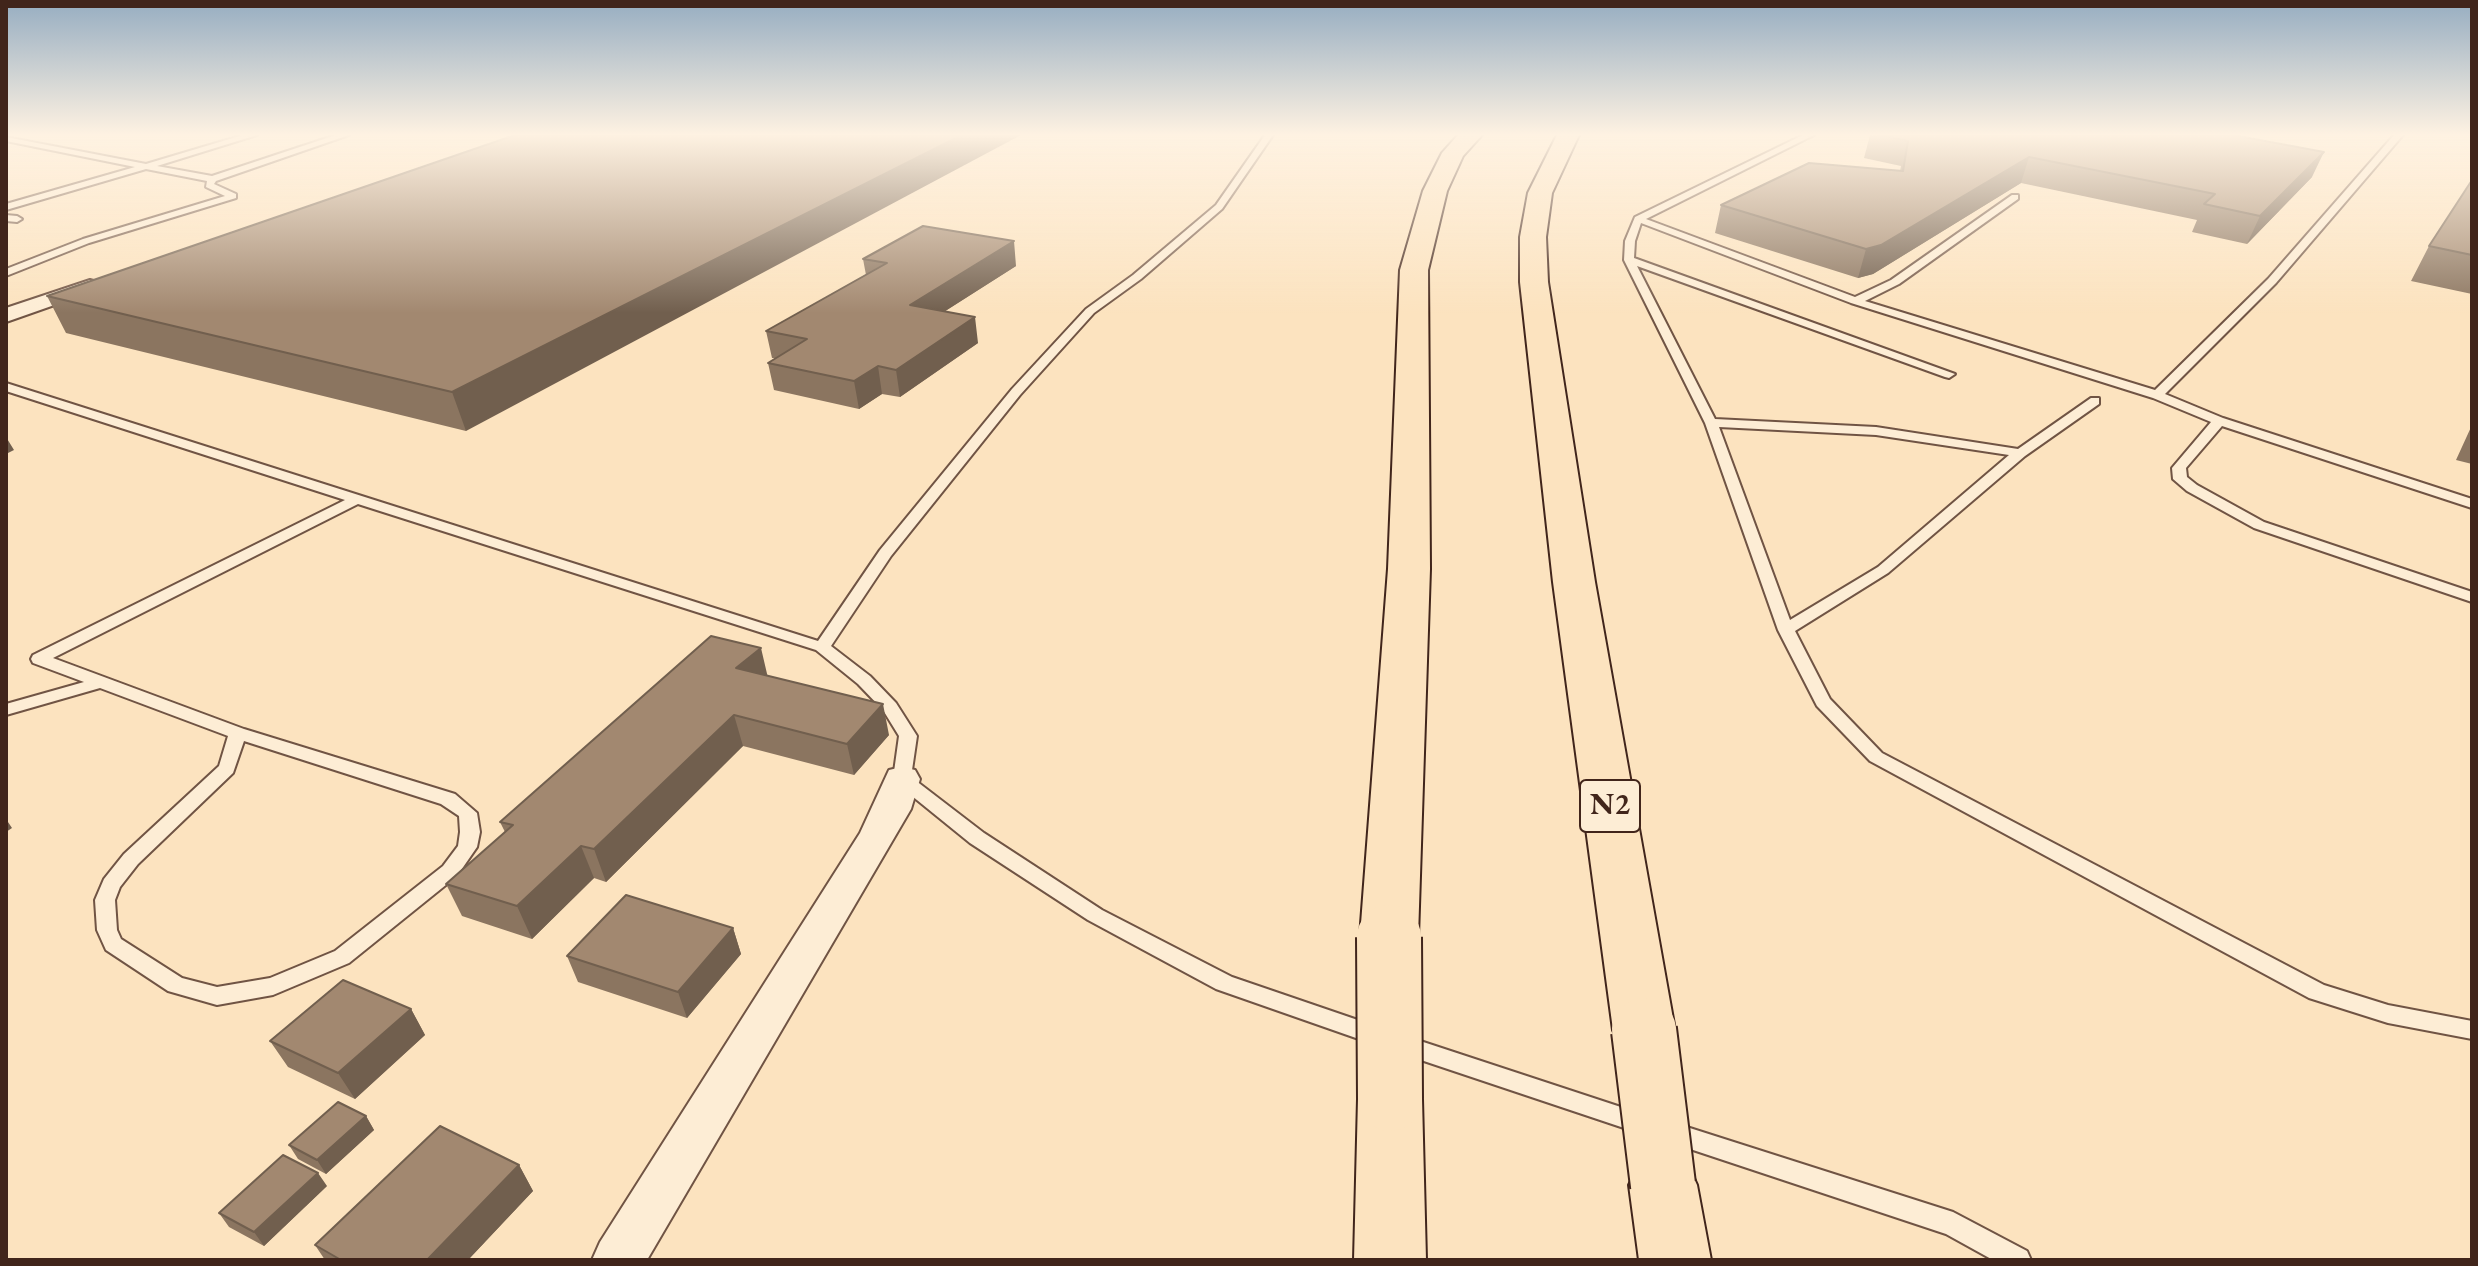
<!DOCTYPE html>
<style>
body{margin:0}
#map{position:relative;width:2478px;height:1266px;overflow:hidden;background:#fce3bf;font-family:"EB Garamond",serif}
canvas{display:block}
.frame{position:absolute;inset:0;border:8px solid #41251b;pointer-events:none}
</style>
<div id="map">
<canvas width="2478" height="1266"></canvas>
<div class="frame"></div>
</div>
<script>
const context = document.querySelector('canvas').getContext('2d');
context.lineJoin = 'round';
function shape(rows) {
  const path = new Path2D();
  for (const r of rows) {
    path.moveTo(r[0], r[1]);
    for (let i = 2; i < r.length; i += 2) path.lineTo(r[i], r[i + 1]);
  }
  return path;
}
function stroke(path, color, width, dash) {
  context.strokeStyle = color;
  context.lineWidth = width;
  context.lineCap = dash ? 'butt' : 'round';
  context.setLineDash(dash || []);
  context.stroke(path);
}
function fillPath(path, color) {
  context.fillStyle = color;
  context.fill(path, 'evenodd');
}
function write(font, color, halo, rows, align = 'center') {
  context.font = font + ' "EB Garamond",serif';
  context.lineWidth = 6;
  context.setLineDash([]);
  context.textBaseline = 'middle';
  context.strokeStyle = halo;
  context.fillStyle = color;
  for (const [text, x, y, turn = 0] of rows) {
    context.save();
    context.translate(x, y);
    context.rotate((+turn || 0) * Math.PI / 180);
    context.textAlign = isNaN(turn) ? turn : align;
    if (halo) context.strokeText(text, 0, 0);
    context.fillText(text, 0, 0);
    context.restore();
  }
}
const service = shape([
 [243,135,257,135,157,166,212,176,336,135,349,135,216,181,214,184,236,194,236,198,89,243,6,276,6,269,83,239,225,196,206,187,207,181,146,169,6,210,6,204,135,167,6,141,6,137,146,164,243,135],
 [1265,135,1273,135,1222,209,1141,279,1094,313,1020,395,891,556,831,646,870,676,896,703,917,736,911,777,984,833,1102,910,1232,977,1384,1029,1387,1036,1384,1043,1376,1045,1216,989,1088,920,970,843,896,783,893,779,899,736,883,710,858,684,816,650,358,504,53,658,244,729,455,794,477,813,480,832,477,847,457,876,349,963,273,995,217,1005,168,991,106,950,97,930,95,900,104,879,124,854,219,766,228,736,100,688,6,715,6,704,84,682,33,663,31,659,33,655,345,500,6,391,6,383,818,641,880,550,1012,389,1086,309,1133,275,1216,205,1265,135],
 [244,741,441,804,459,816,460,832,458,846,443,866,335,951,270,978,217,987,182,978,121,939,117,930,115,900,120,887,138,864,233,773,244,741],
 [1803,135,1814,135,1646,219,1855,297,1891,280,2012,195,2018,195,2018,199,1899,284,1865,301,2155,390,2268,279,2394,135,2403,135,2276,283,2165,394,2223,418,2472,499,2472,508,2222,426,2186,468,2187,477,2197,485,2264,522,2472,592,2472,602,2254,528,2187,491,2173,479,2172,468,2211,422,2153,398,1851,303,1641,223,1635,241,1634,258,1955,374,1949,378,1945,377,1637,266,1715,419,1876,427,2018,449,2091,398,2099,398,2099,404,2025,456,1888,573,1795,631,1830,699,1882,753,2324,985,2388,1005,2472,1021,2472,1039,2388,1023,2309,998,1870,761,1817,706,1778,630,1705,423,1624,260,1625,241,1635,217,1803,135],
 [1719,427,1876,435,2009,455,1878,567,1790,620,1719,427],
 [6,215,17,216,22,219,17,222,6,221,6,215],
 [1402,1035,1642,1114,1650,1117,1654,1124,1650,1131,1642,1134,1394,1051,1391,1044,1394,1037,1402,1035],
 [1671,1122,1953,1212,2027,1251,2031,1260,1993,1260,1946,1234,1663,1140,1659,1133,1663,1126,1671,1122]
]);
const minor = shape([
 [90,280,97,282,100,286,97,290,6,322,6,308,90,280],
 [902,767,915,770,920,779,911,809,647,1260,592,1260,600,1242,860,833,889,770,902,767]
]);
const trunk = shape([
 [1458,135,1482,135,1463,156,1447,191,1428,270,1430,569,1418,937,1409,953,1389,959,1369,953,1360,937,1388,569,1400,270,1423,191,1442,153,1458,135],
 [1557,135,1579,135,1552,193,1546,237,1548,282,1595,582,1675,1030,1666,1048,1644,1055,1622,1048,1613,1030,1553,582,1520,282,1520,237,1528,193,1557,135],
 [1390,1071,1413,1079,1422,1099,1426,1260,1354,1260,1358,1099,1367,1079,1390,1071],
 [1663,1154,1687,1163,1697,1185,1711,1260,1639,1260,1629,1185,1639,1163,1663,1154]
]);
stroke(service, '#705444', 4);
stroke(minor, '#705444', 4);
stroke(trunk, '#41251b', 4);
fillPath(service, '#fdedd5');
fillPath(minor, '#fdedd5');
fillPath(trunk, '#fce3bf');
const trunkBridge = shape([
 [1389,937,1390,1099],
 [1644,1030,1663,1185]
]);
stroke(trunkBridge, '#41251b', 68, []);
stroke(trunkBridge, '#fce3bf', 64);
fillPath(shape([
 [515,135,466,431,66,333,47,296],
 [1870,135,2233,135,2312,177,2247,244,2192,232,2197,220,2021,183,1873,274,1858,278,1715,233,1721,205,1900,171,1901,166,1864,158],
 [2472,180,2472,294,2411,281,2429,246],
 [863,259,1016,266,945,311,978,343,900,397,882,394,859,409,774,390,768,363,775,358,772,358,766,331,866,275],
 [2472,425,2472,464,2456,460],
 [768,676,889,735,854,775,743,746,606,882,594,878,532,939,462,916,446,884,505,832,500,822],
 [733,928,741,954,687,1018,578,982,567,956],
 [411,1009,425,1035,355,1099,288,1067,270,1041],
 [366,1116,374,1130,326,1174,298,1159,289,1145],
 [519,1165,533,1191,468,1260,325,1260,315,1245],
 [327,1186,264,1246,229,1227,219,1213]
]), '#8b7560');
fillPath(shape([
 [962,135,1021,135,466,431,452,392],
 [2324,152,2312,177,2247,244,2260,216],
 [2029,157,2021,183,1873,274,1858,278,1866,249],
 [1014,241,1016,266,914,331,910,305],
 [975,317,978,343,900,397,896,370],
 [878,366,882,394,859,409,854,381],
 [6,437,14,450,6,454],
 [761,648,768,678,736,668],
 [883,704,889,735,854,775,847,744],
 [734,715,743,746,606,882,594,849],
 [6,819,12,828,6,832],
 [581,846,594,878,532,939,517,906],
 [733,928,741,954,687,1018,678,992],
 [411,1009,425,1035,355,1099,338,1073],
 [366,1116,374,1130,326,1174,317,1160],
 [519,1165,533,1191,468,1260,427,1260],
 [318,1173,327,1186,264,1246,254,1232]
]), '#715f4e');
const building = shape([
 [515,135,962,135,452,392,47,296,515,135],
 [1881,135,2233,135,2324,152,2260,216,2204,204,2215,194,2029,157,1881,245,1866,249,1721,205,1809,163,1903,171,1908,141,1881,135],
 [2472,180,2472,255,2429,246,2472,180],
 [923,226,1014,241,910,305,975,317,896,370,878,366,854,381,768,363,807,339,766,331,887,263,863,259,923,226],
 [711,636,761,648,736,668,883,704,847,744,734,715,594,849,581,846,517,906,446,884,513,825,500,822,711,636],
 [626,895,733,928,678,992,567,956,626,895],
 [343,980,411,1009,338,1073,270,1041,343,980],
 [338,1102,366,1116,317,1160,289,1145,338,1102],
 [440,1126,519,1165,427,1260,341,1260,315,1245,440,1126],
 [283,1155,318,1173,254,1232,219,1213,283,1155]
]);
fillPath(building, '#a28870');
stroke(building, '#715f4e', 2);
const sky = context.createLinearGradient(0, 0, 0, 313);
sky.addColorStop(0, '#96adc1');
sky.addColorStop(0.43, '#fef2e2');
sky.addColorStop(1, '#fef2e200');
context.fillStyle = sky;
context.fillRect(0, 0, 2478, 313);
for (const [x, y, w] of [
 [1610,806,60]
]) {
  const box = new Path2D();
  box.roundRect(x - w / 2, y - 26, w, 52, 6);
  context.fillStyle = '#fdedd5';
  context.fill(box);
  stroke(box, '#41251b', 2);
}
write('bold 30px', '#41251b', null, [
 ["N2",1610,806]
]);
</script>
